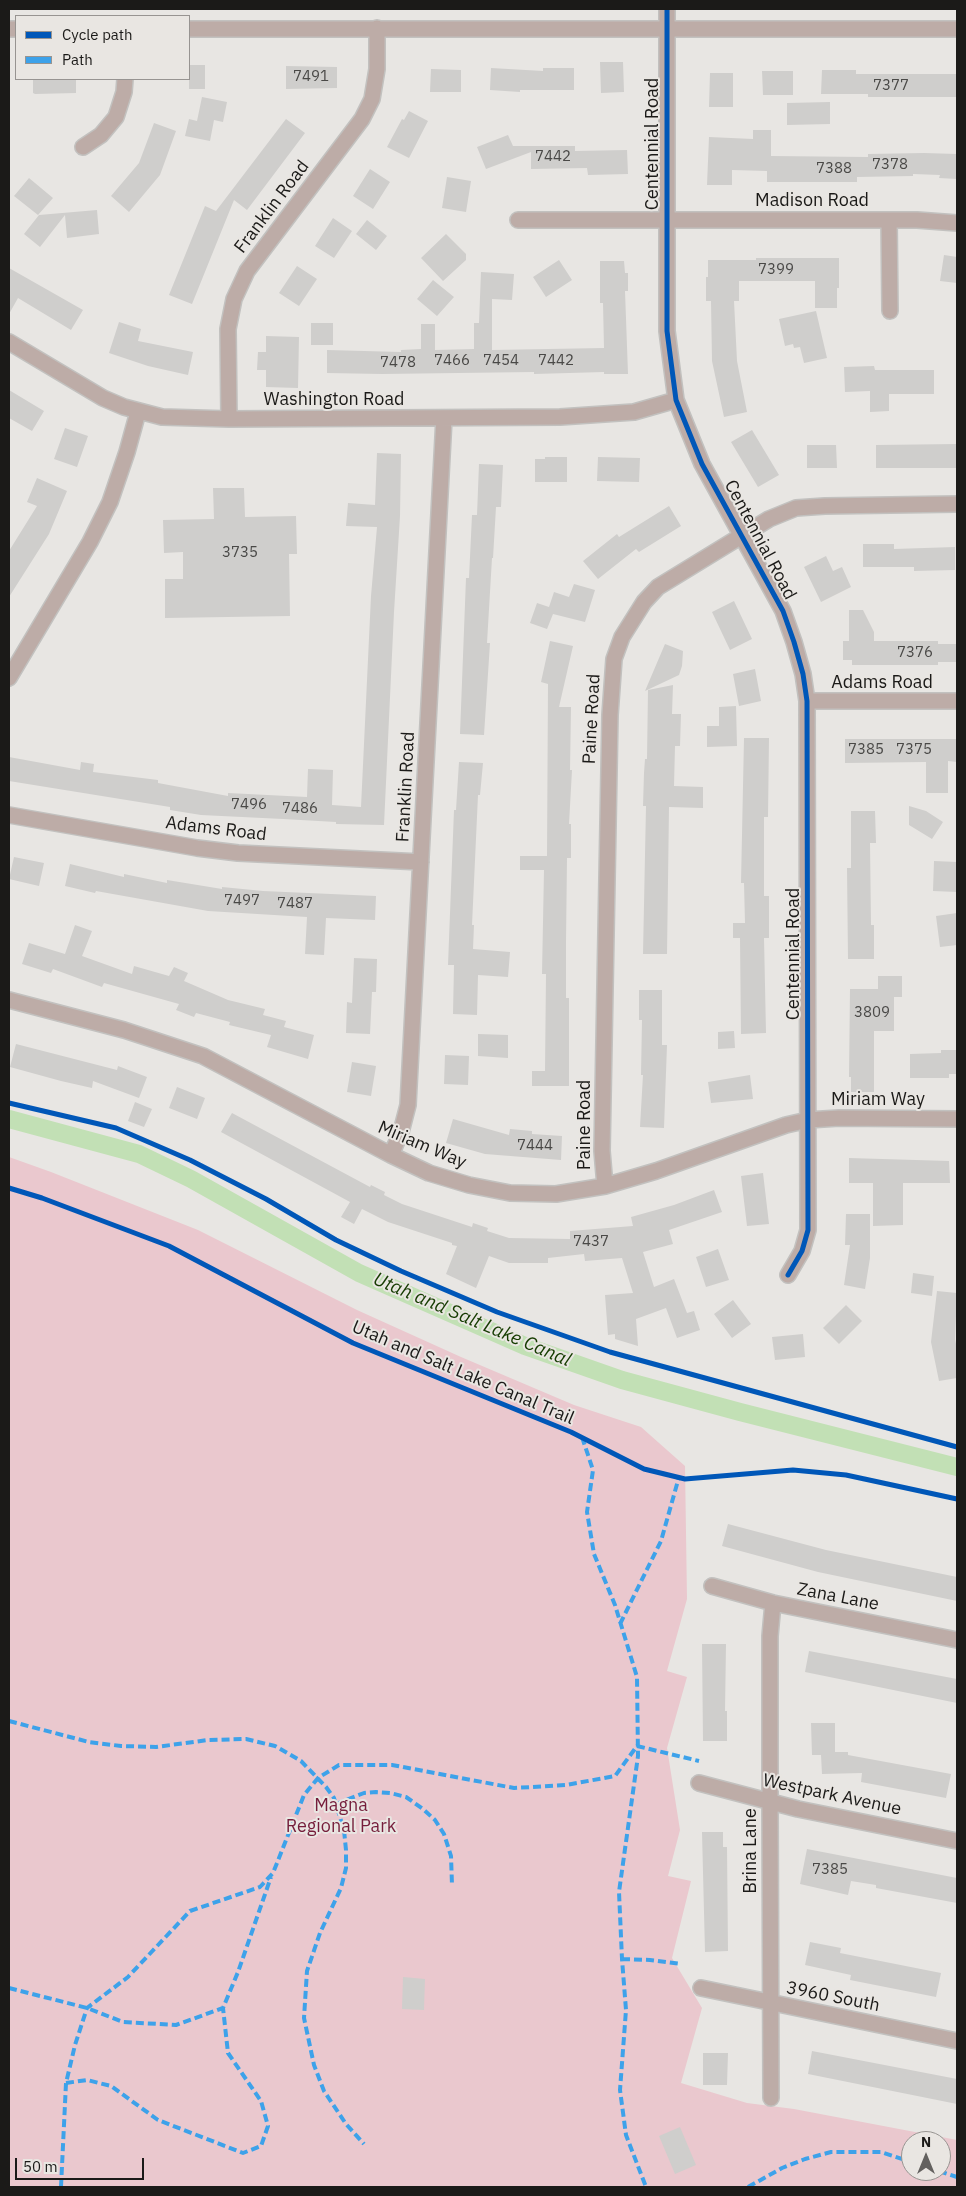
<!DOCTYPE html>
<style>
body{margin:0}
#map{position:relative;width:966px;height:2196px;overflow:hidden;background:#e8e6e3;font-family:"IBM Plex Sans",sans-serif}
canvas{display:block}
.frame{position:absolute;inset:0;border:10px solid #1b1a18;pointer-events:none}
.legend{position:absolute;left:15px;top:15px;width:175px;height:65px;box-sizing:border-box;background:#e9e6e2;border:1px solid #979491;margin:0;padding:6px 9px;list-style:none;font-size:15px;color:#1b1a18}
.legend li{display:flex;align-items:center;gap:10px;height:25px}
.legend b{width:25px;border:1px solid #979491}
.north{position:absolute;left:901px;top:2131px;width:50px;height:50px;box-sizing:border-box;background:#e9e6e2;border:1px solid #979491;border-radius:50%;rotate:0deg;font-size:14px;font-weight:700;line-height:20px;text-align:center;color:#1b1a18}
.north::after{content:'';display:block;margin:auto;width:18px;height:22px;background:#63615f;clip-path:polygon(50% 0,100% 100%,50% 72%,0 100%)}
.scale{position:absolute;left:15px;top:2158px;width:129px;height:22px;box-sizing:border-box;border:2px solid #1b1a18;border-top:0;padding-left:6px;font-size:15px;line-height:18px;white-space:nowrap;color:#1b1a18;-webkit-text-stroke:4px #e9e6e2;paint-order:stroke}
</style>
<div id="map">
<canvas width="966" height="2196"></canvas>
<div class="frame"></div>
<ul class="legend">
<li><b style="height:6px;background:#0057b8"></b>Cycle path</li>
<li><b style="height:6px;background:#3da2ea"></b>Path</li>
</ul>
<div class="north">N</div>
<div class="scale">50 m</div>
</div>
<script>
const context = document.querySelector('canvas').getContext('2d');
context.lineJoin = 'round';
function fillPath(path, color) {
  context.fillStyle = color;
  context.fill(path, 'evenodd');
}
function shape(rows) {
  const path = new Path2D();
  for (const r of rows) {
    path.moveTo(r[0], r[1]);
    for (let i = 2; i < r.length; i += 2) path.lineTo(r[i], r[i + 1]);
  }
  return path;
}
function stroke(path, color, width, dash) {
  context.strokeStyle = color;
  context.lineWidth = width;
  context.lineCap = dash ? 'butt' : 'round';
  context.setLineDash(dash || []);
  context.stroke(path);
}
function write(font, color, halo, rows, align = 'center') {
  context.font = font + ' "IBM Plex Sans",sans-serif';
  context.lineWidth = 4;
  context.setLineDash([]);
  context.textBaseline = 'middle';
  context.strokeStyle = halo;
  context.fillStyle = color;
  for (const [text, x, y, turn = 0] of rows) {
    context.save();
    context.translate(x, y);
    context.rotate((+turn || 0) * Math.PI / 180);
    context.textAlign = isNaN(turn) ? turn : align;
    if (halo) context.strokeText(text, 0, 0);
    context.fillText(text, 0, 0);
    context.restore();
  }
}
fillPath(shape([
 [9,1157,51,1172,198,1230,357,1310,461,1357,574,1405,641,1427,685,1466,687,1599,667,1671,687,1677,667,1748,680,1830,668,1876,691,1881,672,1958,702,2008,681,2083,747,2103,794,2109,957,2140,957,2187,9,2187],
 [911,2141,941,2141,941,2171,911,2171]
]), '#eac8ce');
stroke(shape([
 [9,1119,139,1154,191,1179,359,1273,525,1346,622,1380,740,1412,957,1467]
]), '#c2e0b5', 18);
fillPath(shape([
 [600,62,623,62,624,92,601,93],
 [189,65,205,65,205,89,189,89],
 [286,66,337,67,337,88,286,89],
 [491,68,543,71,543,68,574,68,574,90,520,90,520,92,490,90],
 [431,69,461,70,461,92,430,92],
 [822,70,856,70,856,74,957,74,957,97,868,97,868,94,821,94],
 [762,71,793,71,793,95,763,95],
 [710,73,733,73,733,107,709,107],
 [33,79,76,79,76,93,35,94,33,93],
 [202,97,227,102,223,122,214,120,210,141,185,136,189,119,197,121],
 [830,102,830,124,787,125,787,103],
 [409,111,428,121,409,158,387,147,402,119,404,120],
 [286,119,305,133,247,210,234,200,192,304,169,295,205,206,216,211],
 [154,123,176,131,160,175,129,212,111,196,139,163],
 [753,130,771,130,771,156,868,157,868,154,924,153,957,154,957,179,939,178,940,175,913,174,913,176,857,177,857,182,767,182,767,171,732,170,732,185,707,185,709,137,753,139],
 [508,135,513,146,575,146,575,151,627,150,628,174,588,175,587,168,531,169,531,152,486,169,477,147],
 [370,169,390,182,373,209,353,196],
 [447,177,471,181,466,212,442,208],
 [29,178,53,198,38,215,14,196],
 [97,210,99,234,67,238,65,215,40,247,24,234,39,215],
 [333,218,352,231,334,258,315,246],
 [367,220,387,236,376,250,356,234],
 [446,234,466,254,466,260,443,281,421,258],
 [944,255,957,257,957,283,940,281],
 [756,258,839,258,839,288,837,288,837,308,815,308,815,281,739,281,739,301,734,301,737,361,747,412,724,417,712,361,711,301,706,301,706,277,708,277,708,260,756,260],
 [559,260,572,280,546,297,533,277],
 [600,261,624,261,625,273,628,273,628,291,625,291,628,374,604,374,604,372,534,374,534,372,382,374,327,373,327,350,401,352,401,350,421,349,421,324,435,324,435,350,474,349,474,323,479,323,481,272,514,274,512,300,492,299,492,350,604,348,603,303,600,303],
 [297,266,317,279,299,306,279,293],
 [9,268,83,310,71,330,18,298,9,314],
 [433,280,454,297,437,316,417,299],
 [816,311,827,358,804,363,800,347,794,348,793,344,785,346,779,319],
 [119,322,141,329,138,341,193,352,188,375,148,366,109,353],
 [311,323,333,323,333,345,311,345],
 [266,336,299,337,298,388,266,387,266,370,257,370,258,352,266,352],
 [874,366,875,370,934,370,934,394,889,394,889,411,870,412,870,391,845,392,844,367],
 [9,390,44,411,32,431,9,418],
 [65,428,88,436,77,467,54,459],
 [752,430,779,475,758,487,731,442],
 [957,444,957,468,876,468,876,445],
 [807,445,836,445,837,468,807,468],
 [377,453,401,454,400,516,394,612,384,825,336,824,336,822,283,819,201,815,170,810,170,807,9,781,9,757,80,770,81,762,94,764,93,772,158,780,158,783,228,796,228,793,307,797,308,769,333,770,332,805,361,807,371,596,377,527,346,526,348,503,375,505],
 [545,457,567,457,567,482,535,482,535,459,545,459],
 [598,457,640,458,639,482,597,481],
 [479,464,503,465,501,507,496,507,493,558,492,558,487,643,490,643,484,735,460,734,466,578,469,578,472,515,477,515],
 [37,478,67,491,49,534,9,597,9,551,37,506,27,502],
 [213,488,244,488,245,517,296,516,297,554,289,554,290,616,165,618,165,579,183,579,183,552,164,553,163,520,214,519],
 [669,506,681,526,639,552,636,549,598,579,583,561,617,534,619,537],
 [863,544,894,544,894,549,955,547,955,570,914,571,914,567,863,567],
 [826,556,833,571,842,567,851,587,821,602,804,567],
 [574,584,595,590,585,622,553,614,547,629,530,623,537,603,549,607,554,592,569,597],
 [734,601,752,639,730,650,712,612],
 [849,610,863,610,874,632,874,641,938,641,938,644,957,644,957,662,938,662,938,665,852,665,852,660,843,660,843,641,849,641],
 [550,641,573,646,559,707,571,707,570,770,572,770,569,824,571,824,571,858,567,858,566,942,566,998,569,998,569,1086,532,1086,532,1071,545,1071,546,974,542,974,544,870,520,870,520,856,547,856,548,684,541,682],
 [665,644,683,651,682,666,679,675,645,691],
 [755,669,761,701,739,706,733,674],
 [673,685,672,714,681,714,680,746,675,746,674,786,703,787,703,808,669,807,667,954,643,954,646,806,643,806,644,773,645,759,647,759,648,690],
 [736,706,737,746,707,747,707,726,719,726,719,707],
 [744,738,769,738,768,817,764,817,764,896,769,896,769,938,764,938,766,1033,741,1034,740,938,733,938,733,923,745,923,744,883,741,883],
 [845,739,957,739,957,762,948,761,948,793,926,793,926,762,845,763],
 [459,762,483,763,480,795,478,795,472,925,474,925,473,949,510,952,508,977,478,975,477,1015,453,1014,454,965,448,965,454,810,456,810],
 [909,806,926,811,943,822,932,839,909,825],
 [851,811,875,811,876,843,870,843,871,925,874,925,874,959,848,959,847,868,851,868],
 [14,857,44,863,39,886,9,879],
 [934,861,957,862,957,892,933,891],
 [70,864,124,877,124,874,167,883,167,880,222,889,222,887,263,891,376,896,375,920,326,918,324,955,305,954,307,917,208,911,96,891,95,893,65,886],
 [957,913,957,945,940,947,936,916],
 [75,925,92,931,82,956,132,974,134,966,169,976,174,967,188,973,184,981,228,1000,265,1009,263,1015,286,1021,284,1027,314,1035,308,1059,267,1047,271,1035,229,1025,230,1022,196,1013,194,1017,176,1010,179,1004,104,983,102,987,53,969,51,973,22,964,29,943,65,954],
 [354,958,377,959,376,992,372,992,370,1034,346,1033,347,1002,352,1003],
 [878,976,902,976,902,997,894,997,894,1031,874,1031,874,1092,851,1092,851,1077,849,1077,850,989,878,989],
 [639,990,662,990,662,1045,667,1045,664,1128,640,1127,643,1075,641,1075,642,1020,639,1020],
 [734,1031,735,1048,718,1049,718,1032],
 [478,1034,508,1035,508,1058,478,1056],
 [16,1044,117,1070,118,1066,147,1077,139,1098,93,1081,92,1088,61,1081,10,1067],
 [941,1050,956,1050,956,1074,949,1074,949,1078,910,1078,910,1054,941,1053],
 [445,1055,469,1056,468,1085,444,1084],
 [352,1062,376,1066,371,1096,347,1092],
 [750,1075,753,1099,711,1103,708,1082],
 [177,1087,205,1098,197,1119,169,1108],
 [135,1102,152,1109,144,1127,128,1121],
 [232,1113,370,1187,371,1185,385,1192,384,1195,402,1204,472,1227,473,1223,488,1228,487,1231,509,1238,570,1239,570,1231,633,1226,631,1217,674,1205,714,1190,722,1212,669,1230,673,1244,643,1252,654,1287,674,1279,687,1313,694,1311,700,1330,677,1338,666,1308,636,1319,638,1346,615,1339,615,1334,608,1335,605,1295,633,1293,622,1258,585,1261,584,1254,548,1258,548,1263,509,1263,489,1256,476,1288,446,1274,457,1246,452,1245,452,1243,388,1222,362,1209,354,1224,341,1217,350,1202,221,1132],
 [453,1119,509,1135,510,1129,532,1131,532,1134,562,1136,561,1160,485,1154,446,1143],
 [849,1158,949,1161,950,1183,903,1183,903,1225,873,1226,873,1183,849,1183],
 [763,1173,769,1224,747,1226,741,1176],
 [846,1214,870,1214,870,1258,865,1289,844,1285,850,1245,845,1245],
 [718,1249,729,1280,706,1287,696,1257],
 [913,1273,934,1276,932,1296,911,1293],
 [937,1291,957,1293,955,1339,957,1349,957,1378,939,1381,931,1342],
 [733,1300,751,1324,732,1338,714,1314],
 [846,1305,862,1321,839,1344,823,1328],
 [803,1334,805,1357,775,1360,772,1337],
 [728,1524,826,1550,957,1577,957,1601,818,1572,722,1546],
 [702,1644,726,1644,725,1711,727,1711,727,1741,703,1741],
 [809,1651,957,1679,957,1703,805,1672],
 [811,1723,835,1723,835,1752,848,1752,848,1755,951,1774,946,1798,861,1782,862,1773,822,1774,821,1755,812,1755],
 [702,1832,723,1832,723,1847,727,1847,728,1951,705,1952],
 [807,1849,957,1878,957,1903,876,1888,876,1885,851,1881,848,1895,800,1884],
 [810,1942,841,1948,840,1953,941,1973,936,1997,850,1980,851,1975,805,1965],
 [403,1977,425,1979,424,2010,402,2009],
 [812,2051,957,2079,957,2104,808,2074],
 [703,2053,728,2053,727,2085,703,2085],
 [680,2127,696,2165,675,2174,659,2136]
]), '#cfcecc');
const minor = shape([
 [667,9,667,331,676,400,702,464,783,611,794,642,803,674,807,701,808,1230,802,1251,788,1275],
 [9,29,16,29],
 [189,29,957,29],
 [83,147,101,135,116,117,124,92,125,79],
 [518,220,917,220,957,223],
 [889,220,890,311],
 [9,342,103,398,124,407,162,417,229,419,560,417,634,412,676,400],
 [229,419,228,329,234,299,247,271,362,119,372,99,377,69,377,28],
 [9,678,90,542,110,502,127,452,138,412],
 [807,701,957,701],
 [9,815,197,848,238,853,421,862],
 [9,1000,124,1030,203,1056,391,1155,429,1173,469,1185,510,1193,556,1194,605,1186,656,1171,786,1125,808,1120,839,1118,957,1119],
 [391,1155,401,1132,408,1105,444,418],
 [605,1186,602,1151,610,715,614,659,622,637,644,602,658,587,769,519,796,508,825,506,957,504],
 [712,1586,773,1603,957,1640],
 [699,1783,798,1809,957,1841],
 [701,1988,957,2041],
 [771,2098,770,1802,770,1636,773,1603]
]);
stroke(minor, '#c2c1bf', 18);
stroke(minor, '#bdaca7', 15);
stroke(shape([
 [582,1437,593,1470,587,1512,594,1554,615,1605,637,1677,638,1756,619,1892,622,1959,626,2010,620,2090,626,2135,646,2187],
 [620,1624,661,1541,679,1477],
 [9,1721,89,1742,121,1746,156,1747,208,1740,246,1739,275,1746,301,1761,326,1787,334,1798,344,1830,346,1850,346,1868,341,1888,320,1933,307,1971,304,2018,314,2065,324,2091,346,2124,364,2144],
 [336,1804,364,1793,376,1792,390,1793,406,1797,423,1809,435,1820,444,1834,451,1856,452,1885],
 [622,1959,650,1960,681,1964],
 [9,1988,87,2008,123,2022,176,2025,223,2008,238,1972,271,1877],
 [66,2083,87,2080,111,2086,158,2120,243,2153,261,2146,268,2126,261,2101,228,2053,223,2008],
 [939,2171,957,2177],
 [61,2187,66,2083,75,2045,87,2008,128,1977,190,1911,260,1887,273,1873,304,1795,318,1778,339,1765,392,1765,514,1788,566,1785,615,1776,637,1746,699,1761],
 [748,2187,782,2168,805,2159,831,2152,881,2152,911,2162]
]), '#3da2ea', 4, [8, 4]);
stroke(shape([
 [667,9,667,331,676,400,702,464,783,611,794,642,803,674,807,701,808,1230,802,1251,788,1275],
 [9,1103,116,1128,190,1160,266,1199,336,1240,401,1271,497,1312,610,1352,957,1447],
 [9,1188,42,1198,169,1246,353,1343,571,1432,644,1469,685,1479,793,1470,846,1475,957,1499]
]), '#0057b8', 5);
write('15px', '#4a4947', null, [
 ["7491",311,77],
 ["7377",891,86],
 ["7442",553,157],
 ["7378",890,165],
 ["7388",834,169],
 ["7399",776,270],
 ["7466",452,361],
 ["7454",501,361],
 ["7442",556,361],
 ["7478",398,363],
 ["3735",240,553],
 ["7376",915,653],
 ["7385",866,750],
 ["7375",914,750],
 ["7496",249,805],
 ["7486",300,809],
 ["7497",242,901],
 ["7487",295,904],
 ["3809",872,1013],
 ["7444",535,1146],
 ["7437",591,1242],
 ["7385",830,1870]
]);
write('18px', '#1b1a18', '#e9e6e2', [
 ["Centennial Road",653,144,-90],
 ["Madison Road",812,201],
 ["Franklin Road",272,207,-53],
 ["Washington Road",334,400],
 ["Centennial Road",760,540,62],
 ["Adams Road",882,683],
 ["Paine Road",592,719,-87],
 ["Franklin Road",406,787,-87],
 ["Adams Road",216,829,7],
 ["Centennial Road",794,954,-90],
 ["Miriam Way",878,1100],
 ["Paine Road",585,1125,-90],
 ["Miriam Way",422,1145,23],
 ["Utah and Salt Lake Canal Trail",463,1373,23],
 ["Zana Lane",838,1597,11],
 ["Westpark Avenue",832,1795,12],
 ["Brina Lane",751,1851,-90],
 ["3960 South",833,1997,11]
]);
write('18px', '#751e3b', '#e9e6e2', [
 ["Magna",341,1806],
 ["Regional Park",341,1827]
]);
write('italic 19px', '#153c00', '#e9e6e2', [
 ["Utah and Salt Lake Canal",472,1320,23]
]);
</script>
